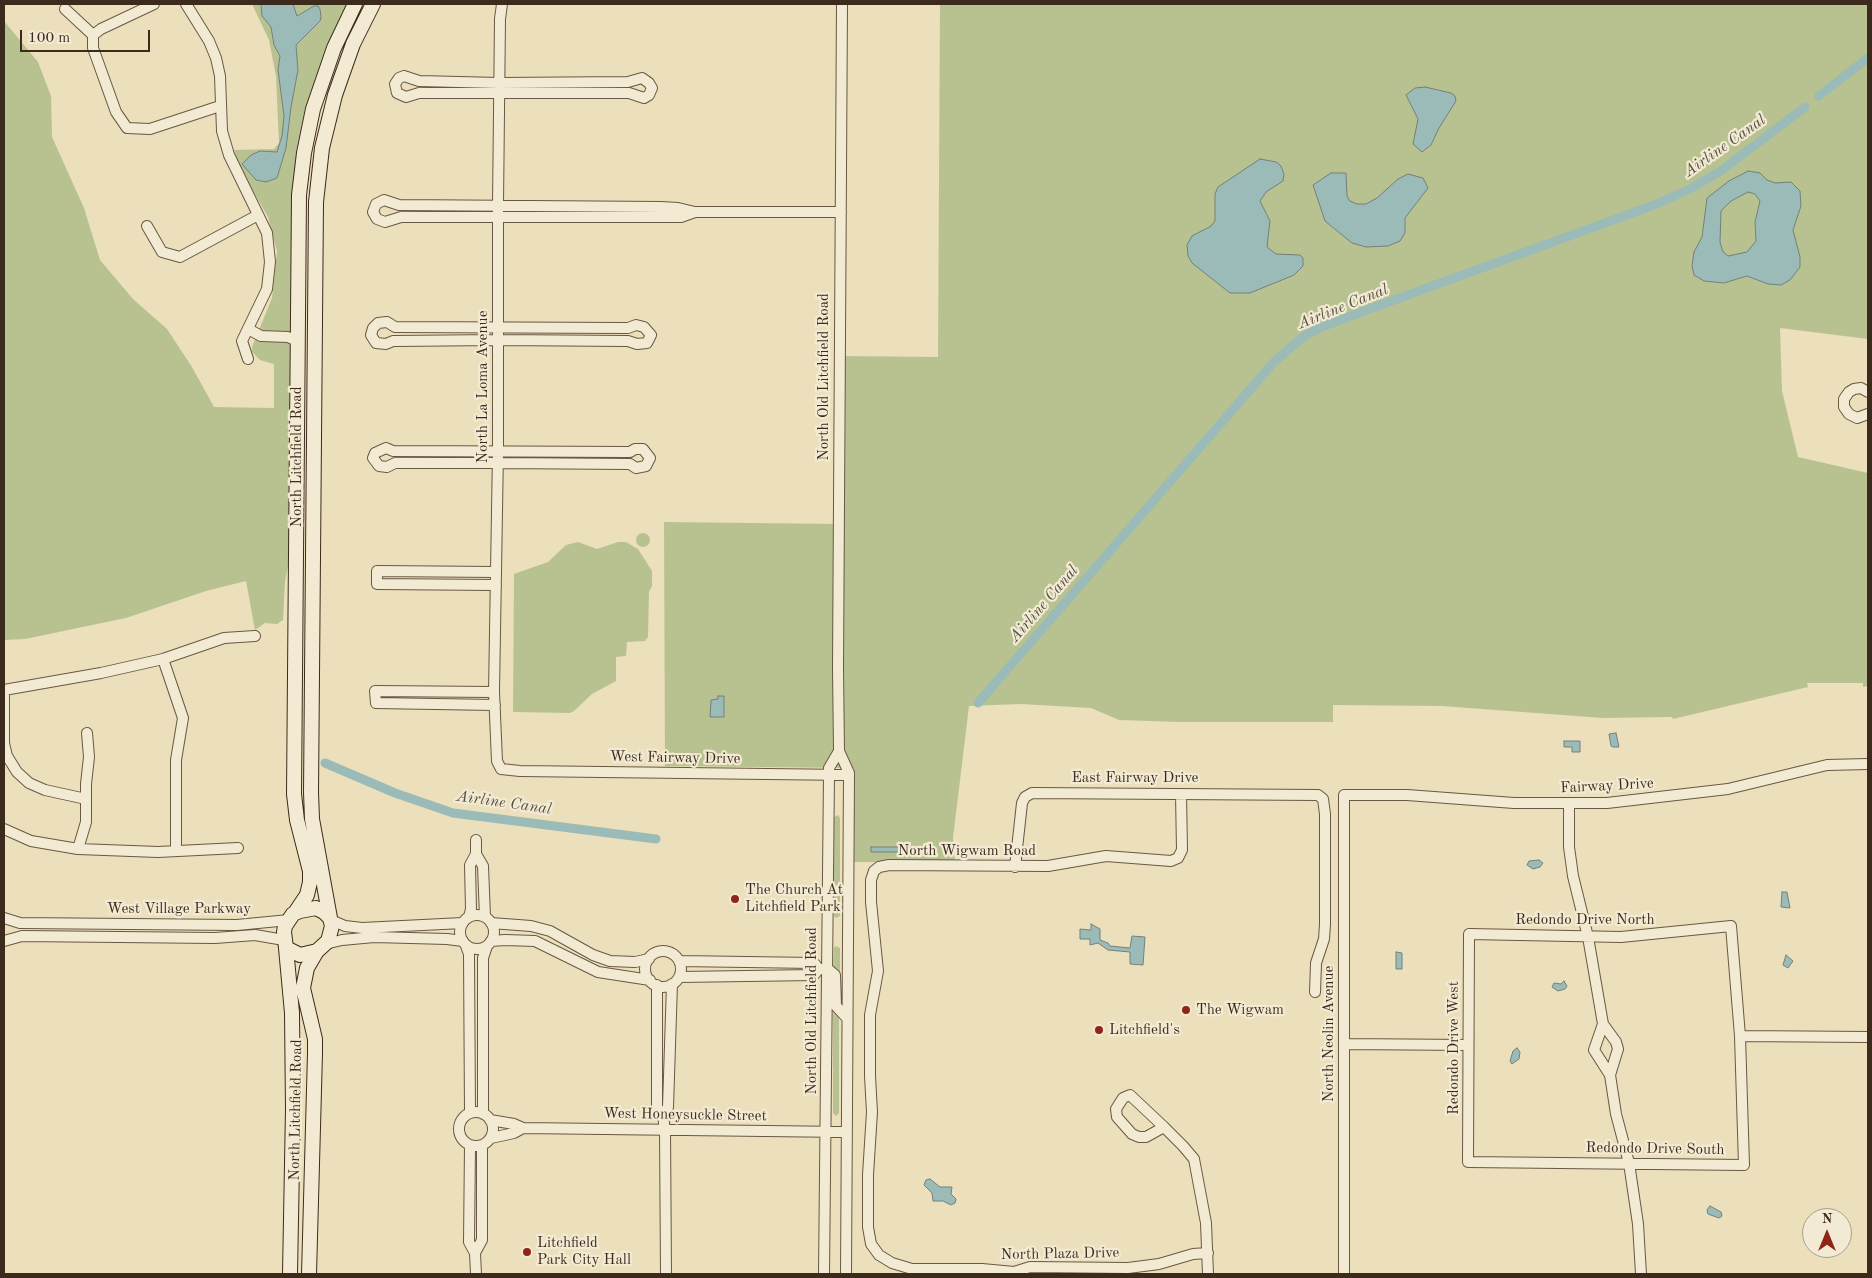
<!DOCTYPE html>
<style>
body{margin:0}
#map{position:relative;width:1872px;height:1278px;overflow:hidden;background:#ecdfbb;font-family:"Old Standard TT",serif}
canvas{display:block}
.frame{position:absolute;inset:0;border:5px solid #3c2b1c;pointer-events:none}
.north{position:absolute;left:1802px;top:1208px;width:50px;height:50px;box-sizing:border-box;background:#f3ead3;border:1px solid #aa9e8a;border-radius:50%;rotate:0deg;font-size:14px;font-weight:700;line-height:20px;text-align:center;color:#3c2b1c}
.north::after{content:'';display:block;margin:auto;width:18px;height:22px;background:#8f2418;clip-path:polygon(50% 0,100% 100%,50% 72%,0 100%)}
.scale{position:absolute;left:20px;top:30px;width:130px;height:22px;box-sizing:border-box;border:2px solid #3c2b1c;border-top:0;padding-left:6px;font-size:15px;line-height:18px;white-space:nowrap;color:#3c2b1c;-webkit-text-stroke:4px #f3ead3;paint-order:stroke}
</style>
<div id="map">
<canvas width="1872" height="1278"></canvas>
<div class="frame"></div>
<div class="north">N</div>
<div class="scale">100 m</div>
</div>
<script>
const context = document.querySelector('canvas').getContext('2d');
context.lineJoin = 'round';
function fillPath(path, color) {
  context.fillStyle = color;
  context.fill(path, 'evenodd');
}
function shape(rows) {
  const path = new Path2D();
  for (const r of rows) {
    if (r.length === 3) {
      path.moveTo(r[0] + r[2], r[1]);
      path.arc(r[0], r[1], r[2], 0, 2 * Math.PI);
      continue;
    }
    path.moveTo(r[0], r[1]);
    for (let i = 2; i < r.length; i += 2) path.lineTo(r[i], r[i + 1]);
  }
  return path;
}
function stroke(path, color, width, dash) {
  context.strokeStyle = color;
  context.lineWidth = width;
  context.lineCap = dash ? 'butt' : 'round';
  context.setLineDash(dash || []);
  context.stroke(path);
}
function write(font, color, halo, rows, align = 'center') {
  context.font = font + ' "Old Standard TT",serif';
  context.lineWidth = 4.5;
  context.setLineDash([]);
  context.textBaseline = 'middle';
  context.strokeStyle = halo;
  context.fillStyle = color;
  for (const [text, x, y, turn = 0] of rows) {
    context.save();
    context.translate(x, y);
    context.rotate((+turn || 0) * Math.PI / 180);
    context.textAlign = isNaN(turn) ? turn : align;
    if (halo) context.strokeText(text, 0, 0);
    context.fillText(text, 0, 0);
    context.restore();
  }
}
fillPath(shape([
 [252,4,350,4,304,131,292,546,285,581,283,620,277,624,265,623,255,630,246,581,206,591,126,618,25,639,4,640,4,21,38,62,51,96,52,137,84,208,100,260,133,299,167,329,192,367,214,407,274,408,274,364,260,360,252,352,252,347,272,298,277,251,268,217,240,168,234,150,274,149,279,143,276,76,269,40],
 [940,4,1868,4,1868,339,1780,328,1782,391,1798,457,1868,473,1868,686,1863,687,1863,683,1807,683,1808,687,1673,719,1672,717,1603,718,1442,706,1333,705,1333,722,1179,722,1119,720,1091,708,1021,704,969,706,953,838,955,862,854,862,854,768,665,766,664,522,838,524,840,356,938,357],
 [643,540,7],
 [578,542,597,549,618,542,626,542,638,549,652,571,652,586,649,592,648,637,645,641,627,642,626,656,616,657,616,681,592,694,574,711,570,713,513,712,514,574,548,562,566,545],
 [838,815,840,818,840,916,836,918,834,916,834,817],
 [836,946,840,948,840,975,833,975,834,948],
 [833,1008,839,1008,839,1113,836,1116,833,1113]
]), '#b8c290');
const water = shape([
 [261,4,293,4,297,16,314,6,318,6,320,9,321,17,320,21,296,45,298,70,291,107,286,148,277,178,266,182,256,180,242,164,251,155,260,151,277,152,282,136,284,116,278,70,280,56,274,45,271,27,262,16,261,4],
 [1425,87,1451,93,1455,96,1456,101,1439,128,1431,145,1422,152,1413,144,1418,119,1406,95,1415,88,1425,87],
 [1260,159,1276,162,1281,166,1284,174,1283,181,1266,192,1260,201,1270,221,1267,247,1276,254,1300,255,1303,258,1303,266,1294,275,1250,293,1230,293,1192,263,1188,256,1187,245,1192,236,1211,226,1215,221,1215,194,1218,187,1260,159],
 [1748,171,1760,173,1767,180,1775,183,1791,182,1800,191,1801,206,1793,230,1800,257,1800,267,1790,280,1781,285,1768,284,1747,276,1724,283,1704,281,1694,275,1692,266,1694,252,1702,237,1707,198,1729,181,1748,171],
 [1748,192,1755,194,1760,201,1755,222,1756,241,1747,252,1728,256,1723,252,1720,242,1721,211,1731,201,1748,192],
 [1331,173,1346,173,1347,196,1350,201,1357,204,1366,204,1377,198,1398,179,1408,174,1423,178,1428,188,1405,218,1405,233,1400,241,1388,246,1366,247,1352,243,1325,221,1313,185,1331,173],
 [718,696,724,696,724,717,710,717,711,700,718,699,718,696],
 [1616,733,1619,747,1613,747,1611,746,1609,734,1616,733],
 [1564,741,1580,741,1580,752,1572,752,1572,747,1564,747,1564,741],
 [871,847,901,847,901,852,871,852,871,847],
 [1539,860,1543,863,1540,867,1533,869,1527,865,1529,861,1539,860],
 [1782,892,1787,892,1790,908,1781,907,1782,892],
 [1091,924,1100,929,1100,940,1108,943,1110,946,1130,948,1132,936,1145,937,1143,965,1130,964,1130,952,1108,950,1098,943,1090,945,1090,939,1080,939,1080,929,1091,930,1091,924],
 [1396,952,1402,953,1402,969,1396,969,1396,952],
 [1786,955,1793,961,1788,968,1783,965,1786,955],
 [1564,981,1567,986,1565,989,1558,991,1552,987,1554,983,1561,984,1564,981],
 [1517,1048,1520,1052,1519,1059,1512,1064,1510,1061,1513,1051,1517,1048],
 [930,1179,940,1187,952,1187,951,1194,956,1199,955,1203,951,1205,943,1201,933,1201,932,1193,924,1185,926,1180,930,1179],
 [1710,1206,1721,1212,1722,1216,1719,1218,1708,1214,1707,1210,1710,1206]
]);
fillPath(water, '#9abbb8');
stroke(water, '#74817a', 1);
stroke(shape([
 [1819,96,1868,58],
 [978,703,1274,362,1303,337,1319,328,1375,307,1654,205,1690,189,1722,170,1805,107],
 [325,763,395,793,453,813,656,839]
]), '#9abbb8', 9);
const minor = shape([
 [186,4,209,41,216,58,220,76,222,131,229,155,267,233,270,262,267,289,242,341,248,359],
 [502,4,500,19,498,204,498,451,494,692,497,761,501,769,520,771,849,775],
 [842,4,838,668,839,751,849,773,846,1274],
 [65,9,93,35,93,48,116,112,127,128,150,129,220,106],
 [93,35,101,29,154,4],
 [404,76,419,81,499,83,628,82,642,78,649,83,652,88,649,95,644,98,629,93,419,93,406,97,397,93,395,84,399,78,404,76],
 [695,212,681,217,401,217,385,222,377,219,373,212,376,204,384,200,399,205,661,207,678,208,695,212,841,212],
 [147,226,162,252,180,257,258,215],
 [387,322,395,327,628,328,636,325,644,327,651,335,647,343,637,344,628,341,498,340,393,341,386,344,376,343,371,335,373,328,378,323,387,322],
 [248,329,261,336,288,337,297,341],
 [1868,392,1861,388,1854,389,1849,392,1844,399,1844,407,1849,414,1857,418,1868,414],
 [386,448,393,451,630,452,635,449,643,449,650,458,646,466,636,468,630,464,498,463,395,463,387,467,379,466,373,458,375,453,386,448],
 [496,572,377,571,377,584,496,585],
 [163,659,183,718,176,760,176,850],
 [4,690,101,673,163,659,224,638,255,636],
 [4,690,4,743,7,756,17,772,29,783,45,790,86,799],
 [494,692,375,691,376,703,495,705],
 [1181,794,1182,850,1178,858,1171,861,1106,856,1048,866,889,865,879,867,874,871,871,880,871,902,878,971,870,1015,870,1076,872,1112,868,1175,868,1227,871,1244,879,1255,892,1263,912,1269,982,1269,1014,1272,1030,1267,1128,1268,1159,1264,1193,1254,1208,1253],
 [1569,804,1569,847,1573,876,1588,937,1603,1024],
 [4,829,31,841,78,849,158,852,238,848],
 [78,849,86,822,86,784,89,757,87,733],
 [476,854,483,866,485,917],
 [1015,867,1022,803,1025,797,1032,793,1318,795,1323,799,1325,814,1325,924,1324,939,1316,963,1315,992],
 [477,932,17],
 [469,917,471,909,470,865,476,854,476,840],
 [4,918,20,923,237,925,289,920],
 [331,920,345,926,362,928,463,923],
 [491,923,531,926,550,931,593,955,610,961,635,962,649,959],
 [1731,926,1740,1036,1744,1165,1468,1162,1469,934,1621,937,1731,926],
 [4,941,22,936,215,938,255,935,284,940],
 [491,941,505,940,535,941,598,972,650,980],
 [325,944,342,940,374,937,447,939,463,941],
 [466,946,469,954,470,1113],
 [663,969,18],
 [679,961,814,963,819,969,828,969],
 [828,969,835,975,836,1006,847,1018],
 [679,977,814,975,819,969],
 [657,985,657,1108,663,1115,665,1131,666,1274],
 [1603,1024,1616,1042,1618,1049,1610,1075,1594,1050,1603,1024],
 [1740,1036,1868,1037],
 [1344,1044,1468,1045],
 [1610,1075,1616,1114,1629,1163,1638,1224,1641,1274],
 [476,1129,17],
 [483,1114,483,958,487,946],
 [663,1115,668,1107,672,984],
 [490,1120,514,1124,523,1128,846,1132],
 [1164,1127,1146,1137,1139,1137,1132,1134,1117,1117,1116,1109,1123,1098,1130,1095,1164,1127,1183,1146,1194,1159,1206,1223,1208,1274],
 [491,1138,514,1133,523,1128],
 [470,1145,469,1242,475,1253,476,1274],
 [475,1253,482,1240,482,1145],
 [824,1274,829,774,829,768,839,751],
 [1344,1274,1344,795,1407,795,1514,803,1607,803,1728,789,1827,765,1868,764]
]);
const secondary = shape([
 [295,913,307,895,310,882,310,871,297,820,294,794,299,195,304,153,313,109,334,48,355,4],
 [330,918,312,819,311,792,316,202,322,148,335,95,353,44,373,4],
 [286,948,292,1013,293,1109,290,1274],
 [309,1274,315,1053,315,1039,303,988,307,968,317,951,328,941,332,926,330,918,324,912,316,908,300,911,293,914,285,926,284,932,286,948,300,955,317,951]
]);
stroke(minor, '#685844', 12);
stroke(secondary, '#3c2b1c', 16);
stroke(minor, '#f3ead3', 10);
stroke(secondary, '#f3ead3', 14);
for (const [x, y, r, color] of [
 [735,899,5,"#8f2418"],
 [1186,1010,5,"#8f2418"],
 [1099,1030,5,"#8f2418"],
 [527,1252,5,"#8f2418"]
]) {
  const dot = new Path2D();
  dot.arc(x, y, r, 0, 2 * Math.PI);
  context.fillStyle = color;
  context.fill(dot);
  stroke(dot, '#f3ead3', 2);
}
write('15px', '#3c2b1c', '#f3ead3', [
 ["North Old Litchfield Road",824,377,-90],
 ["North La Loma Avenue",483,387,-90],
 ["North Litchfield Road",297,457,-90],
 ["West Fairway Drive",675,758,1],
 ["East Fairway Drive",1135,778],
 ["Fairway Drive",1607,786,-3],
 ["North Wigwam Road",967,851],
 ["West Village Parkway",179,909],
 ["Redondo Drive North",1585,920],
 ["North Old Litchfield Road",812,1011,-90],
 ["North Neolin Avenue",1329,1034,-90],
 ["Redondo Drive West",1454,1048,-90],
 ["North Litchfield Road",296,1110,-89],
 ["West Honeysuckle Street",685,1115,1],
 ["Redondo Drive South",1655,1149,1],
 ["North Plaza Drive",1060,1254,-1]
]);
write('15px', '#3c2b1c', '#f3ead3', [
 ["The Church At",745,890],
 ["Litchfield Park",745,907],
 ["The Wigwam",1196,1010],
 ["Litchfield's",1109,1030],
 ["Litchfield",537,1243],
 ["Park City Hall",537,1260]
], 'left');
write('italic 16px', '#544f43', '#f3ead3', [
 ["Airline Canal",1725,146,-35],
 ["Airline Canal",1343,307,-22],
 ["Airline Canal",1044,604,-49],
 ["Airline Canal",504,803,8]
]);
</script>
